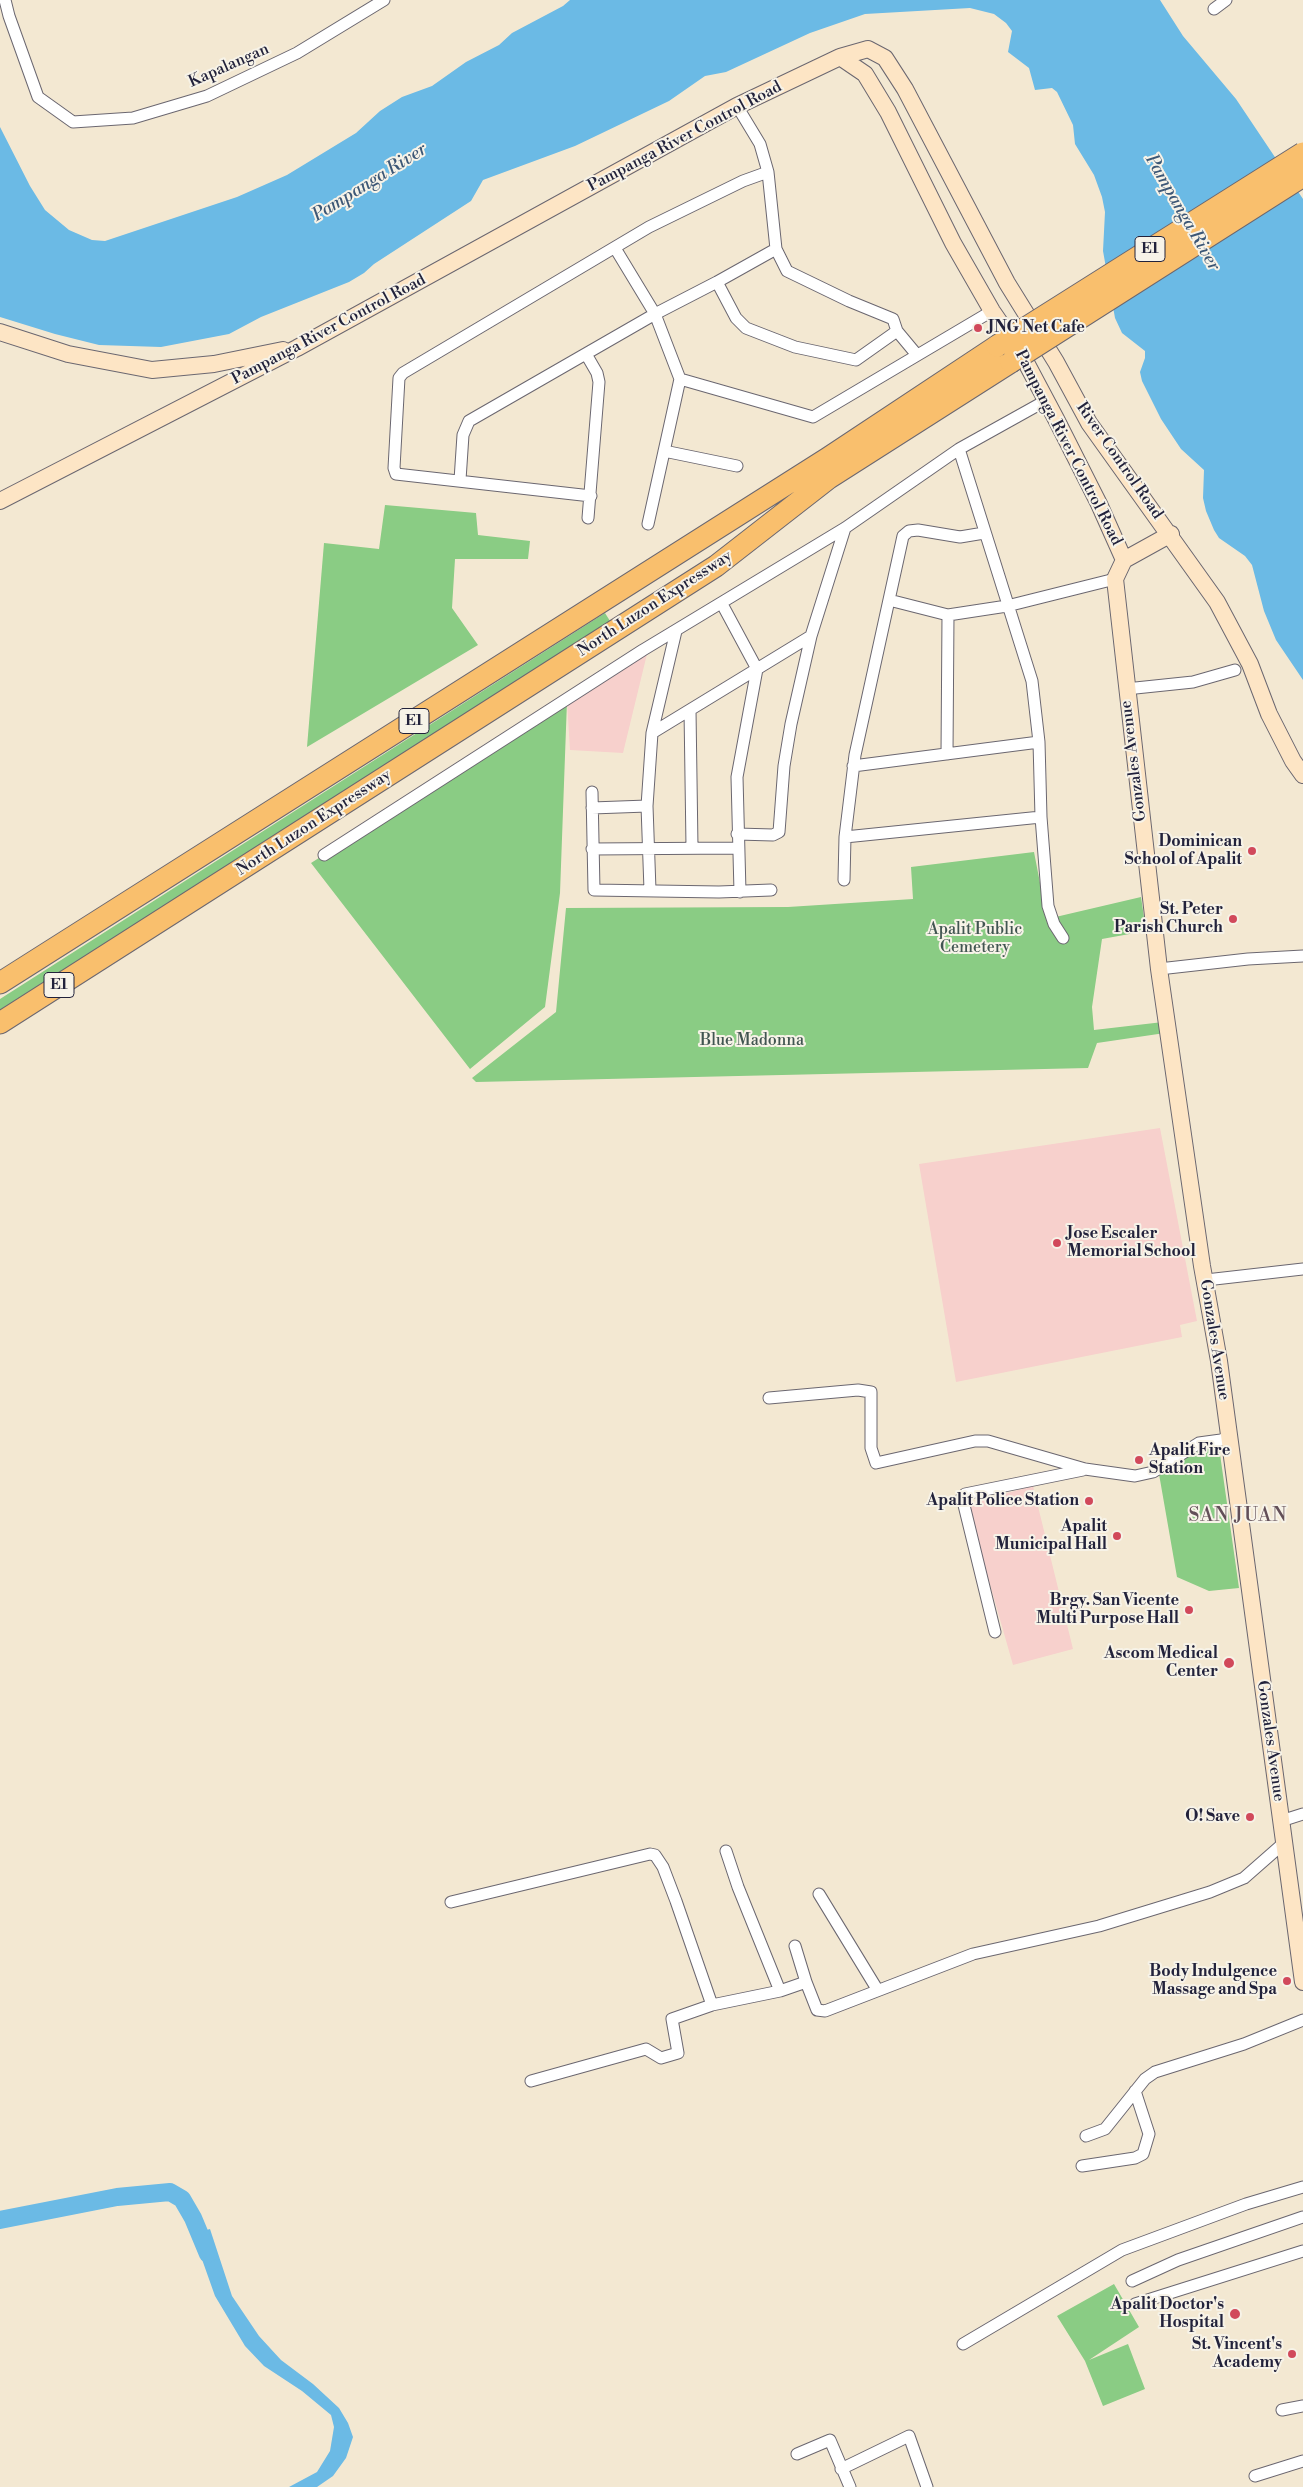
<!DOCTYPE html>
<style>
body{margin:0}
canvas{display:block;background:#f3e8d2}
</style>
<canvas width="1303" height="2487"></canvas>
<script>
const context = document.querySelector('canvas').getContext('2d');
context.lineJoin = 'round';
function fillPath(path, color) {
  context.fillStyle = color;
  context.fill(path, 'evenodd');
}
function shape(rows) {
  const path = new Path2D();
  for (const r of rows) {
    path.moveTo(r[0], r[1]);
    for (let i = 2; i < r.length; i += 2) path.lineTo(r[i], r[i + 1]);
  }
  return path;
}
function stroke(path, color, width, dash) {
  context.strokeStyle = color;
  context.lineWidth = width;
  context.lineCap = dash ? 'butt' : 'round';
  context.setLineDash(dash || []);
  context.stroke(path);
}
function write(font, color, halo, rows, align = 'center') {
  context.font = font + ' "Libre Bodoni",serif';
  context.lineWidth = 4;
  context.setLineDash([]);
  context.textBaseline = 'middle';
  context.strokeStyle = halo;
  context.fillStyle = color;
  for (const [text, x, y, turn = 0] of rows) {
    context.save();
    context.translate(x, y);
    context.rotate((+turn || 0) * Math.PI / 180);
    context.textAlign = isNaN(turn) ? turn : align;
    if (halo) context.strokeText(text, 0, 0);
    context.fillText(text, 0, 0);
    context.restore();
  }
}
fillPath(shape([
 [647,654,623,753,570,750,567,701],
 [1160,1128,1197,1321,1180,1325,1182,1337,956,1382,919,1164],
 [1033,1486,1073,1649,1013,1665,967,1504]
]), '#f7d0cc');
fillPath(shape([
 [385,505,476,513,478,535,530,541,528,559,455,559,452,608,478,645,307,747,324,543,379,549],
 [605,613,610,621,0,1010,0,999],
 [567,701,560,893,545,1007,470,1069,311,863],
 [1034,852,1047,919,1141,897,1146,931,1102,939,1092,1007,1094,1030,1163,1022,1165,1033,1097,1043,1088,1068,476,1082,472,1078,556,1012,566,908,788,907,913,899,911,867],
 [1219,1447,1239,1588,1209,1591,1177,1577,1159,1474,1198,1450],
 [1114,2284,1139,2327,1089,2360,1128,2344,1145,2389,1103,2406,1085,2361,1057,2316]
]), '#8acc84');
fillPath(shape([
 [570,0,1160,0,1183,36,1236,99,1303,199,1303,680,1276,640,1264,611,1252,565,1245,556,1219,538,1214,530,1206,511,1203,498,1204,470,1181,449,1161,419,1142,381,1140,372,1145,358,1145,351,1122,333,1115,318,1103,251,1105,212,1102,197,1094,175,1075,144,1073,125,1057,92,1052,88,1035,90,1029,68,1008,52,1012,31,1006,23,994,14,970,8,865,14,810,33,726,72,705,76,669,101,575,146,483,180,471,201,374,264,364,273,349,282,261,317,229,334,161,347,99,345,55,334,0,317,0,127,30,186,45,210,69,230,92,240,105,241,237,197,287,175,356,133,380,111,402,97,432,86,466,62,499,45,512,33,563,6],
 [210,2229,232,2296,259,2336,281,2360,313,2384,339,2408,348,2423,353,2437,346,2458,333,2476,317,2487,289,2487,317,2472,330,2451,334,2427,331,2415,302,2391,264,2366,245,2346,215,2296,193,2234]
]), '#6bbae5');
stroke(shape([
 [0,2220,117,2197,170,2192,182,2199,193,2218,208,2254]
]), '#6bbae5', 18);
const street = shape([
 [5,0,9,16,38,97,73,122,133,118,207,96,297,53,384,0],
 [1214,9,1226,0],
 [615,248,655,314,680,379,813,417,992,311],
 [717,282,736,318,746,328,795,347,856,360,897,331,893,319,849,301,787,271,776,249,768,172],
 [897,331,917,355],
 [586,354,597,373,599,382,588,518],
 [959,449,1032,681,1039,742,1041,817,1048,906,1054,924,1063,938],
 [664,451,737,466],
 [460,480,463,435,469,421,655,314,717,282,776,249],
 [591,496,396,474,394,468,399,378,403,373,649,227,743,181,768,172,760,144,737,106],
 [648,524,680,379],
 [889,600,948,615,1007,606,1115,579],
 [722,604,757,669,737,777,740,892],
 [1126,689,1193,682,1235,670],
 [690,710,692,847],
 [652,733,811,636],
 [947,754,948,615],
 [853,766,1039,742],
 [592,792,594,890,719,892,771,890],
 [592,808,647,806],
 [737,834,773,835,779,832,784,766,791,724,811,636,845,528],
 [845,837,1041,817],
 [592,849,737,848],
 [324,855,643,650,845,528,959,449,1047,400],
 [844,880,845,837,855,755,903,536,909,531,918,530,960,537,984,533],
 [650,890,647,806,652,733,676,631],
 [1159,969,1248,959,1303,956],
 [1206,1280,1303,1269],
 [769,1398,858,1390,871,1392,871,1448,876,1463,975,1441,988,1441,1085,1469,1135,1476,1153,1472,1199,1443,1221,1440,1229,1437],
 [995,1632,962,1497,965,1494,1083,1470],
 [1281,1821,1303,1814],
 [726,1851,738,1887,780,1991],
 [819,1894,877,1989],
 [451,1902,650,1854,655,1855,663,1867,676,1901,712,2005],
 [795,1946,806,1982],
 [531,2081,646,2049,661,2058,678,2053,672,2019,712,2005,780,1991,806,1982,817,2010,825,2011,973,1954,1099,1926,1210,1892,1244,1878,1285,1842],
 [1086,2136,1105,2129,1145,2079,1155,2072,1244,2044,1303,2020],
 [1082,2166,1135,2158,1143,2154,1149,2134,1135,2091],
 [1132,2281,1178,2260,1303,2217],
 [1135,2304,1303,2251],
 [963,2344,1122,2250,1246,2204,1303,2187],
 [1282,2410,1303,2406],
 [797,2454,830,2440,850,2487],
 [841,2469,909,2436,927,2487],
 [1255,2476,1303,2461]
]);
const secondary = shape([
 [840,57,868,49,885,58,905,89,1007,283,1056,362,1089,423,1217,602,1250,664,1269,714,1293,761,1303,775],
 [0,332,68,354,152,370,214,364,283,350],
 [0,501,297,348,737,106,840,57,865,74,888,112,953,243,992,311,1021,353,1056,419,1099,504,1124,560,1115,579,1159,969,1202,1266,1219,1361,1303,1982],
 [1124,560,1171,534]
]);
const highway = shape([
 [0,983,828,458,997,346],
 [0,1023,716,566,829,478,1011,362]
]);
stroke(street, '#6b6770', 13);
stroke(secondary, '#6b6770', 18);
stroke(highway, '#6b6770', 23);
stroke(street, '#fff', 11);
stroke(secondary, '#fde5c5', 16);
stroke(highway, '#f9bf6d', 21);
const highwayBridge = shape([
 [997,346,1303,153],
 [1011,362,1303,176]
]);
stroke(highwayBridge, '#6b6770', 23, []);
stroke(highwayBridge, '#f9bf6d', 21);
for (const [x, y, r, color] of [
 [978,328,5,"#d1495b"],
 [1252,851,5,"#d1495b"],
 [1233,919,5,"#d1495b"],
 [1057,1243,5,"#d1495b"],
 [1139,1460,5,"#d1495b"],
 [1089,1501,5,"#d1495b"],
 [1117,1536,5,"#d1495b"],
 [1189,1610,5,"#d1495b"],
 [1229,1663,6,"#d1495b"],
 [1250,1817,5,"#d1495b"],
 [1287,1981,5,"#d1495b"],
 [1235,2314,6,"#d1495b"],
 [1292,2354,5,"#d1495b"]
]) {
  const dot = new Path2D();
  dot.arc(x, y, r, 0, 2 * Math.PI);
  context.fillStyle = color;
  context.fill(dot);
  stroke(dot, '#f7f3e8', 2);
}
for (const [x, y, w] of [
 [1150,249,30],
 [414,721,30],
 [59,985,30]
]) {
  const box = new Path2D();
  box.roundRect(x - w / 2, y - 12.5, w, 25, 4);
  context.fillStyle = '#f7f3e8';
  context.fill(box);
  stroke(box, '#22223b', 1);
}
write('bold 15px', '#22223b', null, [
 ["E1",1150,249],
 ["E1",414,721],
 ["E1",59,985]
]);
write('16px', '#22223b', '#f7f3e8', [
 ["Kapalangan",229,66,-24],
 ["Pampanga River Control Road",685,137,-28],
 ["Pampanga River Control Road",329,330,-28],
 ["Pampanga River Control Road",1068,448,63],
 ["River Control Road",1119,461,55],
 ["North Luzon Expressway",655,604,-33],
 ["Gonzales Avenue",1134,761,-97],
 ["North Luzon Expressway",314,823,-33],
 ["Gonzales Avenue",1214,1340,81],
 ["Gonzales Avenue",1270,1741,82]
]);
write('bold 16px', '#22223b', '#f7f3e8', [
 ["JNG Net Cafe",988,328,"left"],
 ["Dominican",1242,842],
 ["School of Apalit",1242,860],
 ["St. Peter",1223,910],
 ["Parish Church",1223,928],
 ["Jose Escaler",1067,1234,"left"],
 ["Memorial School",1067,1252,"left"],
 ["Apalit Fire",1149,1451,"left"],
 ["Station",1149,1469,"left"],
 ["Apalit Police Station",1079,1501],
 ["Apalit",1107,1527],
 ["Municipal Hall",1107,1545],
 ["Brgy. San Vicente",1179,1601],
 ["Multi Purpose Hall",1179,1619],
 ["Ascom Medical",1218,1654],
 ["Center",1218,1672],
 ["O! Save",1240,1817],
 ["Body Indulgence",1277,1972],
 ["Massage and Spa",1277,1990],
 ["Apalit Doctor's",1224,2305],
 ["Hospital",1224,2323],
 ["St. Vincent's",1282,2345],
 ["Academy",1282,2363]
], 'right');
write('16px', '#415551', '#f7f3e8', [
 ["Apalit Public",975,930],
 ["Cemetery",975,948],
 ["Blue Madonna",752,1041]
]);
write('italic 18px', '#3c5776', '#f7f3e8', [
 ["Pampanga River",370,183,-32],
 ["Pampanga River",1182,213,60]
]);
context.letterSpacing = '1px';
write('19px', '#624f58', '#f7f3e8', [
 ["SAN JUAN",1238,1516]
]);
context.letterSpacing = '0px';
</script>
